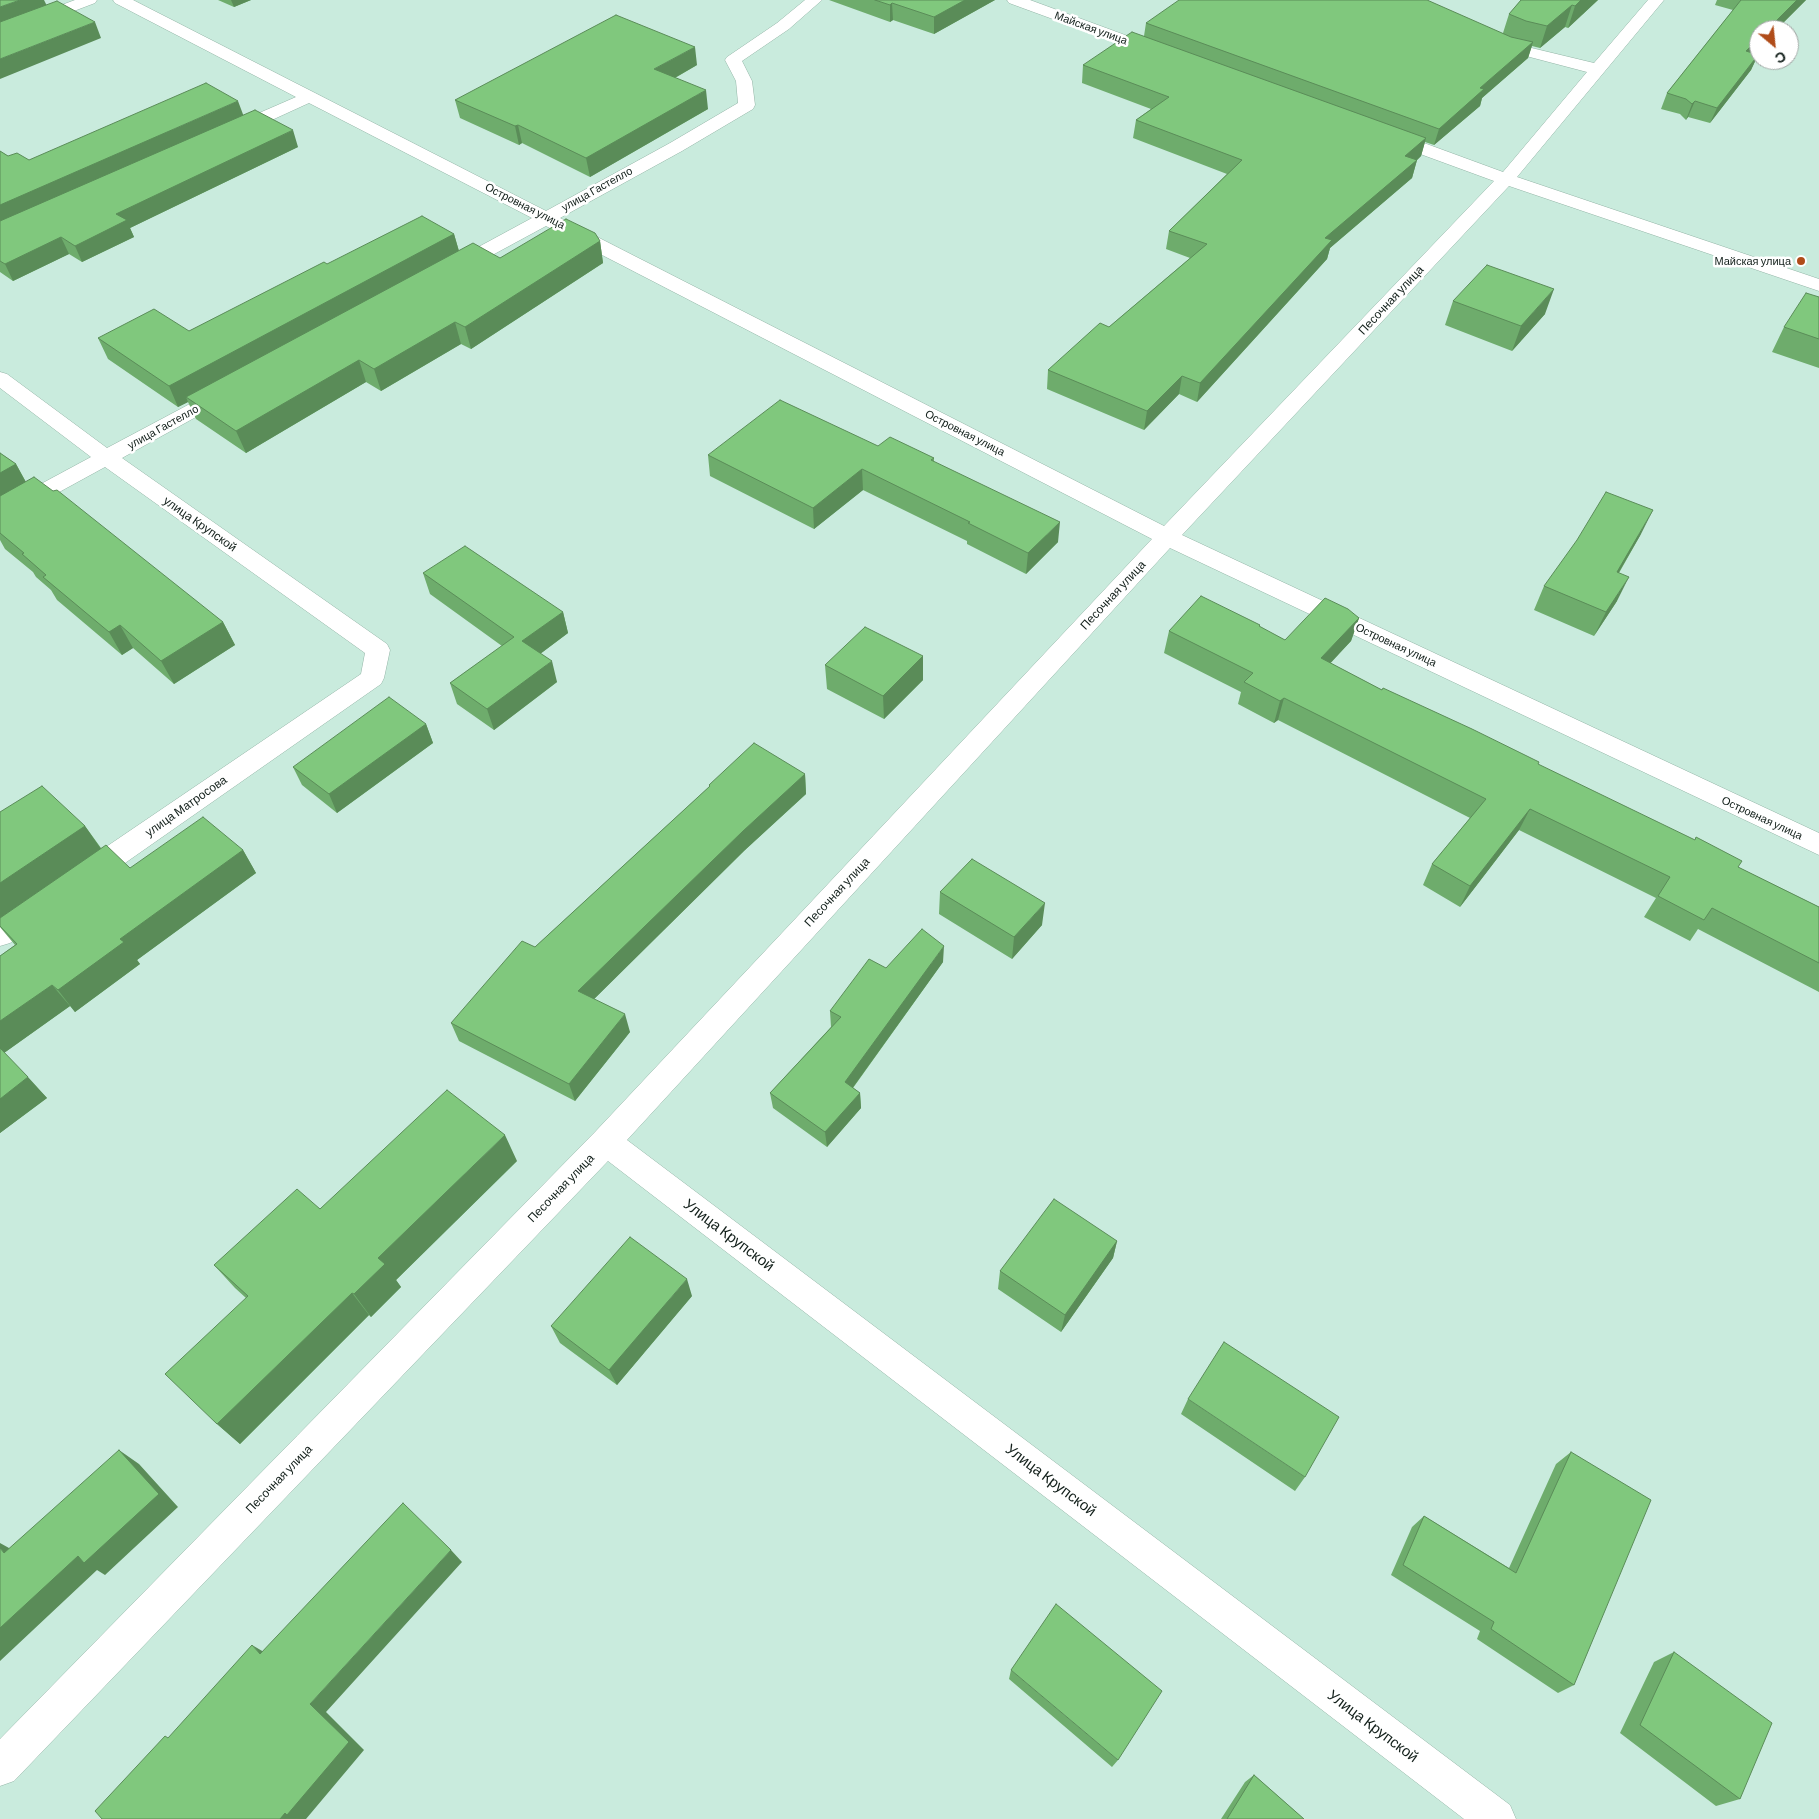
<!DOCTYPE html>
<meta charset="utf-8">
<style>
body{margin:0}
#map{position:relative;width:1819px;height:1819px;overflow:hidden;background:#c9ebdd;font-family:Barlow,sans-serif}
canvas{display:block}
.north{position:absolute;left:1749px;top:20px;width:50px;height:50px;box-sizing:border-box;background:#fff;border:1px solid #a0a5a3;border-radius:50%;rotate:152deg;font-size:14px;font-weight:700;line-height:20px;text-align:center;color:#121f1a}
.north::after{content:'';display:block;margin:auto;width:18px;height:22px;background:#b04c19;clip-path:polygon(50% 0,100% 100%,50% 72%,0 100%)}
</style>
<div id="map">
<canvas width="1819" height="1819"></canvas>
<div class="north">С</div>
</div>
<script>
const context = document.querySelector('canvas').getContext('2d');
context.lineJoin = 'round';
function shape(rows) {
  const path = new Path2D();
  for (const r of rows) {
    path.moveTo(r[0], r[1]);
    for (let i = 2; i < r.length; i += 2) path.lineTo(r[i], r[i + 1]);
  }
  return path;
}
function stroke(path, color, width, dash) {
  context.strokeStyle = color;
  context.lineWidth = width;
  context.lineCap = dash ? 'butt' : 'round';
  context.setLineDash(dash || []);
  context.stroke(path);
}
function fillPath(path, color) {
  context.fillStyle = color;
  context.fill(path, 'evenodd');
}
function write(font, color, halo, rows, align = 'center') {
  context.font = font + ' Barlow,sans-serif';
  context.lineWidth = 5;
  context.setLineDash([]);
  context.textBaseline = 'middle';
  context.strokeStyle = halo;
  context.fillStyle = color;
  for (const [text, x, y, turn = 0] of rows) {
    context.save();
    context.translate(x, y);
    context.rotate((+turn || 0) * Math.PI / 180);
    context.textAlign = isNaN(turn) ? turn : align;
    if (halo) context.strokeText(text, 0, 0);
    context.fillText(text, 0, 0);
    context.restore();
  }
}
const minor = shape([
 [75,0,97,0,95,3,0,39,0,28,75,0],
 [113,0,133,0,546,211,670,143,738,103,736,81,725,60,727,57,777,23,805,0,822,0,789,29,742,61,752,81,755,105,753,109,682,151,560,218,1164,526,1494,181,1382,140,1379,136,1382,132,1388,131,1394,132,1503,172,1587,72,1507,51,1489,43,1487,40,1489,37,1501,37,1519,45,1594,63,1648,0,1664,0,1517,177,1819,279,1819,291,1509,186,1182,535,1819,833,1819,855,1170,548,627,1140,1510,1805,1516,1819,1464,1819,608,1161,14,1781,0,1786,0,1739,595,1132,1152,539,546,226,461,272,454,274,447,272,444,268,447,264,532,218,309,103,239,135,233,136,227,135,224,131,227,127,296,97,115,3,113,0],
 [1007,0,1030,0,1163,49,1165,52,1163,55,1151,55,1009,3,1007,0],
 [0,372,7,374,107,448,218,389,225,387,232,389,235,393,232,397,122,458,387,644,390,650,384,678,381,684,95,884,85,887,75,884,71,876,75,868,361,674,365,653,105,467,8,520,0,522,0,506,91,457,0,388,0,372],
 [36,899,46,902,50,910,46,918,10,943,0,946,0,920,26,902,36,899]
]);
stroke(minor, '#93b4a6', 1);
fillPath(minor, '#fff');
fillPath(shape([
 [218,0,251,0,234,7],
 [829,0,995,0,934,34,893,20,890,22],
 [1521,0,1598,0,1568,28,1565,27,1540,48,1532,46,1528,58,1482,98,1480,106,1434,145,1425,142,1421,156,1417,160,1412,178,1330,248,1327,259,1197,402,1179,394,1144,430,1047,389,1048,370,1109,327,1190,258,1166,249,1169,231,1227,174,1133,138,1136,120,1151,109,1082,83,1083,65,1144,36,1146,23,1503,33,1509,14],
 [1717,0,1806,0,1753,53,1758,55,1751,70,1710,123,1688,117,1686,120,1680,114,1661,109,1667,93,1733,10,1715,5],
 [697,65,675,78,708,109,590,177,522,143,519,145,460,118,455,100],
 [243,115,298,147,130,228,134,237,82,262,69,254,13,281,0,272,0,151,8,156,29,160],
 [454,234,459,251,500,258,600,241,603,263,471,349,461,344,381,391,366,382,246,453,196,419,188,402,178,407,108,359,98,338,189,331,327,264],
 [1819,297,1819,368,1772,352,1784,327],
 [1453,301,1545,314,1512,351,1445,325],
 [878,446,934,458,934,462,1058,542,1026,574,967,544,967,541,863,490,814,529,710,476,708,455],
 [0,453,16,464,26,482,223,622,235,645,174,684,133,648,122,655,57,600,51,590,36,577,33,572,5,549,0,540],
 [1641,534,1619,573,1617,601,1594,636,1534,610,1544,586],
 [423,573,563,612,568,633,540,654,557,682,494,730,457,704,450,683,502,646,430,594],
 [1359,618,1351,641,1330,663,1382,690,1538,765,1738,867,1819,907,1819,992,1698,929,1690,941,1644,917,1656,898,1519,830,1460,907,1423,885,1432,864,1470,818,1278,720,1274,723,1238,704,1241,692,1164,653,1169,631,1259,627,1285,640],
 [923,656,923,680,884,719,827,689,825,665],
 [426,724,433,743,337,813,302,785,293,767],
 [805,774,806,794,745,850,594,999,630,1032,575,1101,459,1041,451,1023,535,947,709,787,709,785],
 [0,812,85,826,101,848,130,868,243,850,256,873,137,960,140,964,75,1012,70,1006,4,1053,47,1098,0,1133,0,956,15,945,0,927],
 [940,892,1042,925,1012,959,939,914],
 [943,962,853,1088,860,1093,861,1108,827,1147,773,1108,770,1093,831,1027,830,1011,886,968],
 [517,1161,396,1280,401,1287,371,1317,369,1315,240,1444,217,1424,246,1298,235,1288,214,1265,320,1209],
 [1117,1241,1113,1258,1061,1332,998,1289,1000,1271],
 [692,1296,617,1385,560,1343,551,1326],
 [1188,1399,1305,1477,1295,1491,1181,1414],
 [1571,1452,1574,1685,1558,1693,1477,1639,1480,1631,1391,1575,1412,1527,1424,1516,1509,1568,1556,1464],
 [1674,1652,1740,1799,1716,1806,1620,1733,1654,1662],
 [1011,1670,1118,1760,1112,1767,1009,1679],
 [1254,1775,1304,1819,1221,1819,1245,1782]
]), '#6eac6c');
fillPath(shape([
 [20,0,44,0,48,8,0,26,0,7],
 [231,0,251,0,234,7],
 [965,0,995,0,934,34,934,17],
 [1581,0,1598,0,1568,28,1575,6],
 [1797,0,1806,0,1776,30,1767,30],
 [892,3,893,20,890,22,890,5],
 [1572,5,1565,27,1540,48,1547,26],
 [95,22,101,38,0,79,0,59],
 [1759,38,1759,47,1739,66,1746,51],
 [1533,42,1528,58,1482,98,1480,106,1434,145,1439,129,1480,88],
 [695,47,697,65,657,88,654,69],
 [1758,55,1751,70,1710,123,1717,108],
 [706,90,708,109,590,177,586,158],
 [238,101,244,117,0,225,0,205],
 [1695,101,1688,117,1686,120,1692,104],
 [518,125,522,143,519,145,515,126],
 [293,130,298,147,130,228,134,237,82,262,75,246,116,214],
 [1426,138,1421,156,1415,162,1417,160,1412,178,1330,248,1327,259,1197,402,1200,383,1325,238,1405,156],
 [454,234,460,255,186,397,188,402,178,407,169,386],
 [61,237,69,254,13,281,5,264],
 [600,241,603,263,471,349,465,327],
 [1554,289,1545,314,1512,351,1521,326],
 [455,322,461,344,381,391,374,369],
 [359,360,366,382,246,453,236,431],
 [1182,376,1179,394,1144,430,1147,411],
 [16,464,29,488,0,504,0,473],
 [862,469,863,490,814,529,813,508],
 [1653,510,1641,534,1605,596,1617,572],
 [1060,522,1058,542,1026,574,1028,553],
 [1629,577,1617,601,1594,636,1606,612],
 [563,612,568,633,528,663,522,641],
 [1359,618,1351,641,1314,681,1321,658],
 [223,622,235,645,174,684,161,661],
 [120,625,133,648,122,655,109,632],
 [923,656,923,680,884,719,883,696],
 [552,661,557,682,494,730,487,709],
 [1284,698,1278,720,1274,723,1280,701],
 [426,724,433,743,337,813,329,794],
 [805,774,806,794,745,850,584,1009,578,991,743,831],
 [1530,809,1519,830,1460,907,1470,886],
 [85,826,101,849,0,918,0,883],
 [243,850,256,873,137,960,140,964,75,1012,58,990,120,939],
 [1045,903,1042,925,1012,959,1014,937],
 [944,946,943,962,846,1097,845,1082],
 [52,985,70,1006,4,1053,0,1049,0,1021],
 [625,1014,630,1032,575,1101,569,1084],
 [28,1077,47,1098,0,1133,0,1099],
 [860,1093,861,1108,827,1147,825,1132],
 [505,1135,517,1161,396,1280,401,1287,371,1317,354,1294,378,1258],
 [1117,1241,1113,1258,1061,1332,1065,1315],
 [687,1279,692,1296,617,1385,609,1370],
 [352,1293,369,1315,240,1444,217,1424],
 [119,1450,139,1464,178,1507,105,1575,97,1570,0,1661,0,1628],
 [0,1543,18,1553,4,1553,0,1548],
 [451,1550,462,1562,326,1712,364,1750,306,1819,280,1819,310,1704],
 [252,1645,269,1655,260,1654]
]), '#5a8c58');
const building = shape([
 [0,0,20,0,0,7,0,0],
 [875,0,965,0,934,17,892,3,890,5,875,0],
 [1179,0,1427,0,1511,37,1533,42,1480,88,1484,89,1439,129,1146,23,1179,0],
 [1521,0,1581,0,1575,6,1572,5,1547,26,1526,21,1509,14,1521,0],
 [1741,0,1797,0,1767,30,1759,30,1759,38,1746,51,1758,55,1717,108,1695,101,1692,104,1686,99,1667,93,1741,0],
 [57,1,95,22,0,59,0,22,57,1],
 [616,15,695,47,654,69,706,90,586,158,518,125,515,126,455,100,616,15],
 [1132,32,1426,138,1405,156,1417,160,1325,238,1332,240,1200,383,1182,376,1147,411,1048,370,1100,323,1109,327,1207,244,1169,231,1242,160,1136,120,1169,97,1083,65,1132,32],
 [206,83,238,101,0,205,0,151,8,156,17,153,29,160,206,83],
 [255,110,293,130,116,214,127,220,75,246,61,237,5,264,0,261,0,221,255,110],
 [422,216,454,234,169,386,98,338,154,309,189,331,324,262,327,264,422,216],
 [566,219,595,233,600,241,465,327,455,322,374,369,359,360,236,431,186,397,473,243,500,258,566,219],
 [1487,265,1554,289,1521,326,1453,301,1487,265],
 [1806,293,1819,297,1819,339,1784,327,1806,293],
 [780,400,878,446,890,437,934,458,931,460,1060,522,1028,553,968,523,970,522,862,469,813,508,708,455,780,400],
 [0,453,16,464,0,473,0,453],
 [34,477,53,491,57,490,223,622,161,661,120,625,109,632,43,577,46,575,22,554,24,553,0,533,0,496,34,477],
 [1606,492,1653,510,1617,572,1629,577,1606,612,1544,586,1577,540,1606,492],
 [465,546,563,612,522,641,552,661,487,709,450,683,514,637,423,573,465,546],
 [1201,596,1260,625,1259,626,1285,640,1325,598,1348,609,1359,618,1321,658,1382,690,1383,688,1472,729,1539,762,1538,764,1695,840,1696,837,1742,861,1738,867,1819,907,1819,963,1712,908,1704,920,1658,896,1670,877,1530,809,1470,886,1432,864,1486,799,1284,698,1280,701,1244,682,1253,673,1169,631,1201,596],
 [865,627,923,656,883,696,825,665,865,627],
 [389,697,426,724,329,794,293,767,389,697],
 [754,743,805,774,743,831,578,991,625,1014,569,1084,451,1023,522,941,535,947,710,786,709,785,754,743],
 [42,786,85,826,0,883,0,812,42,786],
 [203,817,243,850,120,939,124,942,58,990,52,985,0,1021,0,956,17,944,0,926,0,918,106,845,130,868,203,817],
 [972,859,1045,903,1014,937,940,892,972,859],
 [922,929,944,946,845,1082,860,1093,825,1132,770,1093,841,1017,830,1011,869,959,886,968,922,929],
 [0,1048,28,1077,0,1099,0,1048],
 [447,1090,505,1135,378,1258,385,1264,354,1294,352,1293,217,1424,165,1374,248,1296,214,1265,297,1189,320,1209,447,1090],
 [1054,1199,1117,1241,1065,1315,1000,1271,1054,1199],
 [630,1237,687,1279,609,1370,551,1326,630,1237],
 [1224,1342,1339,1417,1305,1477,1188,1399,1224,1342],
 [119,1450,159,1494,84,1563,78,1556,0,1628,0,1548,4,1553,119,1450],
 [1571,1452,1651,1500,1574,1685,1491,1629,1494,1622,1403,1565,1424,1516,1516,1573,1571,1452],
 [403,1503,451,1550,310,1704,349,1742,287,1815,285,1813,280,1819,102,1819,95,1811,165,1736,168,1738,252,1645,260,1654,403,1503],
 [1056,1604,1162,1691,1118,1760,1011,1670,1056,1604],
 [1674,1652,1772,1723,1740,1799,1640,1725,1674,1652],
 [1254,1775,1304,1819,1227,1819,1254,1775]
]);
fillPath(building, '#80c87d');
stroke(building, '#5a8c58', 1);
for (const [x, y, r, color] of [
 [1801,261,5,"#b04c19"]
]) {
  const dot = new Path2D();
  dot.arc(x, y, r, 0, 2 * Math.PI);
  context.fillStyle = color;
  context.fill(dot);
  stroke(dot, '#fff', 2);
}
write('11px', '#121f1a', '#fff', [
 ["Майская улица",1091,28,20],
 ["улица Гастелло",597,189,-29],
 ["Островная улица",525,206,27],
 ["улица Гастелло",163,427,-29],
 ["Островная улица",965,433,27],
 ["Островная улица",1396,645,25],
 ["Островная улица",1762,818,25]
]);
write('11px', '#121f1a', '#fff', [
 ["Майская улица",1791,261]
], 'right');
write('12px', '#121f1a', '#fff', [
 ["Песочная улица",1391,300,-47],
 ["улица Крупской",200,524,35],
 ["Песочная улица",1113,595,-47],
 ["улица Матросова",186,806,-35],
 ["Песочная улица",837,892,-47],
 ["Песочная улица",561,1188,-46],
 ["Песочная улица",279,1479,-46]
]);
write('15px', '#121f1a', '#fff', [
 ["Улица Крупской",729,1235,37],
 ["Улица Крупской",1051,1480,37],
 ["Улица Крупской",1373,1726,37]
]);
</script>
